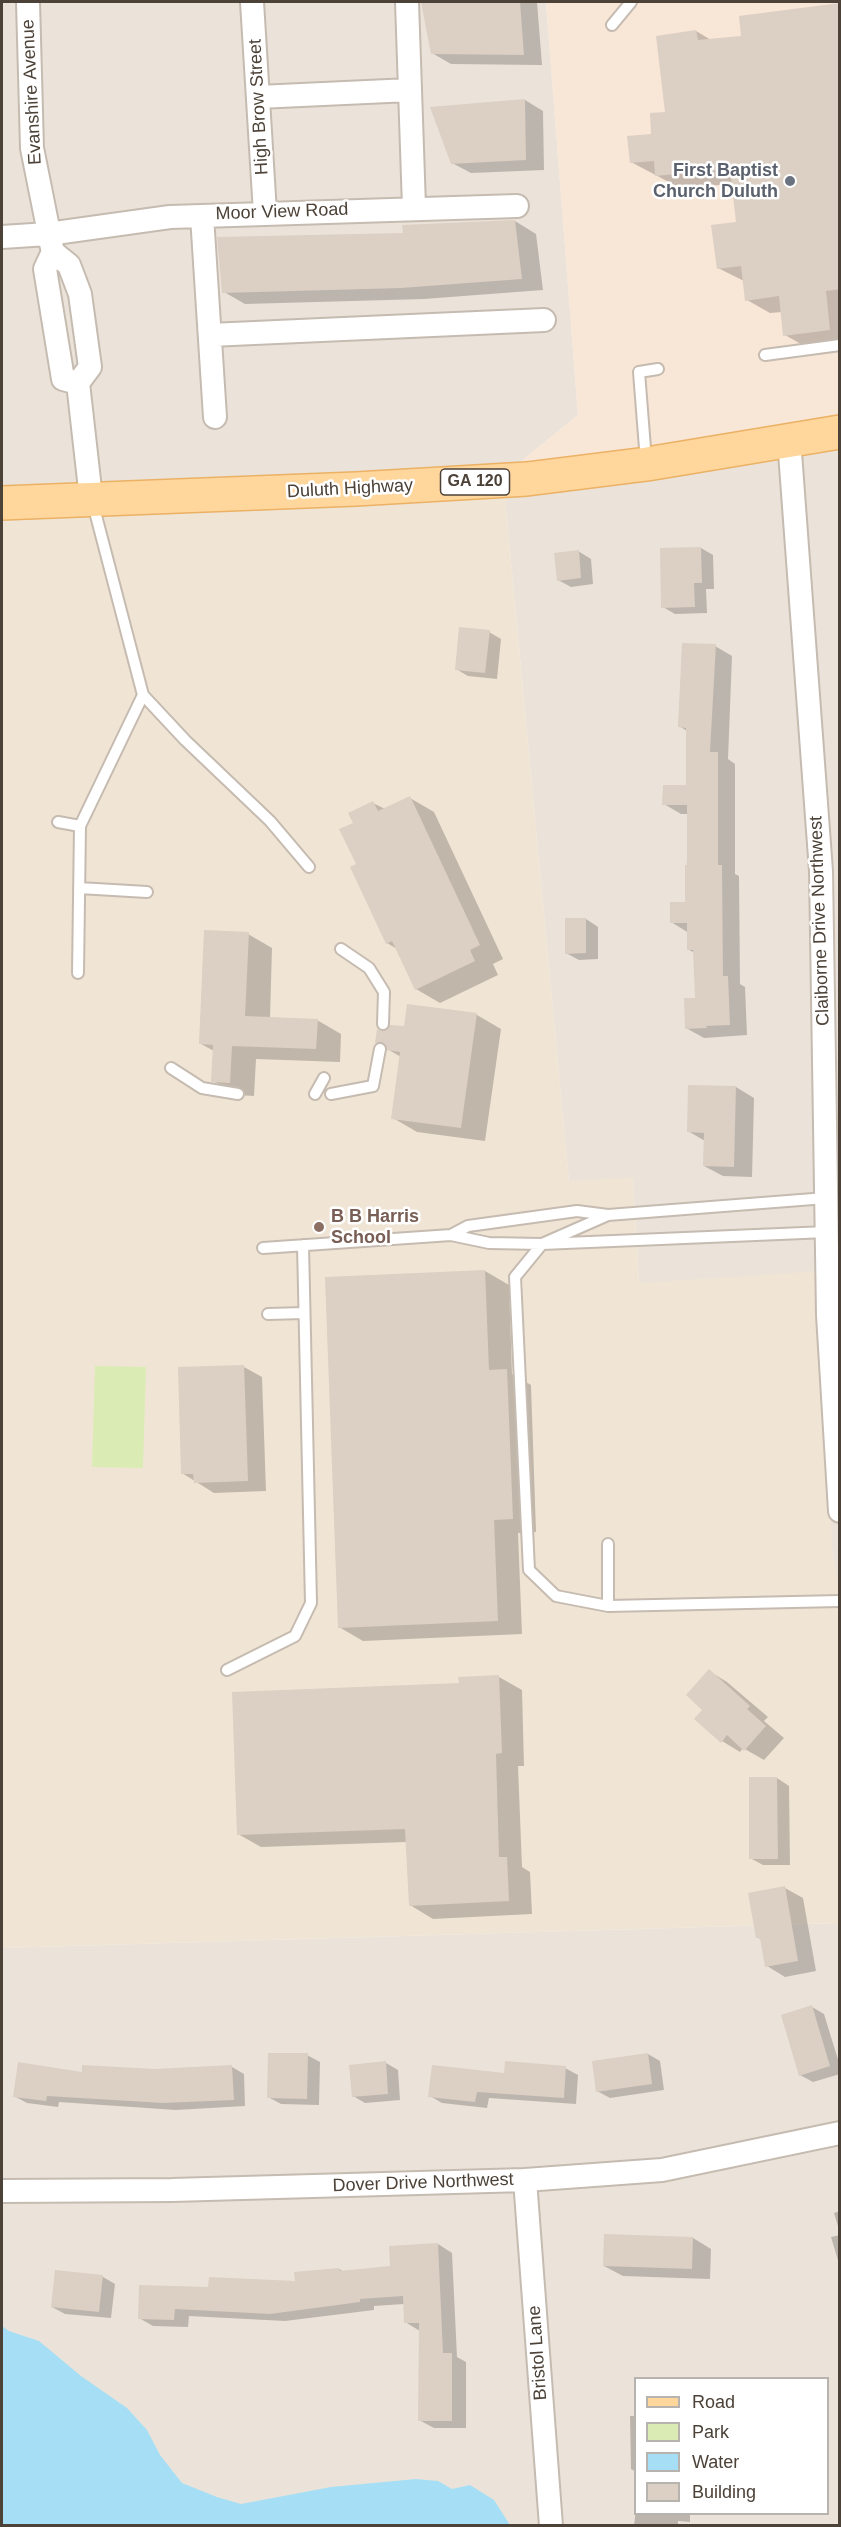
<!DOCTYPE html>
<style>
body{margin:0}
#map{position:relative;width:841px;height:2527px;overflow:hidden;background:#f6f2ec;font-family:Arial,sans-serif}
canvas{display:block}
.frame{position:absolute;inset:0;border:3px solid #4c4238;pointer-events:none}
.legend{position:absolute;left:634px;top:2377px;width:195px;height:138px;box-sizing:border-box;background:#fff;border:2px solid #b7b3af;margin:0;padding:8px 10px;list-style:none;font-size:18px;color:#4c4238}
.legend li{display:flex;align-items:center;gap:12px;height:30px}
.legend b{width:30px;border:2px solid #b7b3af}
</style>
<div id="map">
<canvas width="841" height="2527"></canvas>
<div class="frame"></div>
<ul class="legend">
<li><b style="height:8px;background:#ffd69c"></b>Road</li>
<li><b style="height:16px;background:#daecb3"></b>Park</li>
<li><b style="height:16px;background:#a6dff5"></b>Water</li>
<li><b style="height:16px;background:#dccfc3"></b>Building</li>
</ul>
</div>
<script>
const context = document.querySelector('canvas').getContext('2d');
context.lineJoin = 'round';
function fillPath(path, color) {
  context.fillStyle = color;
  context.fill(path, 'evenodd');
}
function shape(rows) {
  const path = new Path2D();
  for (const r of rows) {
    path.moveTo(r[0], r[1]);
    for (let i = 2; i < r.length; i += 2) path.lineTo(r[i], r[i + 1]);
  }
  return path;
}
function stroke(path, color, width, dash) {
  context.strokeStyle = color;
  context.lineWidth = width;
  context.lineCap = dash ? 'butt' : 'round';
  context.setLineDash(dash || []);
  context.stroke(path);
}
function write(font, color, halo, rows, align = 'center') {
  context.font = font + ' Arial,sans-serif';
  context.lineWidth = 5;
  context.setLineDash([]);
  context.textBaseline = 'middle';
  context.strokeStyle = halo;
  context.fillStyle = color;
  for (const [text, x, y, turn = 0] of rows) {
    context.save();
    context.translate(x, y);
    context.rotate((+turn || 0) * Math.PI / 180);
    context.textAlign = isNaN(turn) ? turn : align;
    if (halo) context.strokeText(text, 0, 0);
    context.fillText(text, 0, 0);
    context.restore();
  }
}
fillPath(shape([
 [2,2,546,2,578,415,504,475,839,445,839,1602,832,1549,639,1283,633,1178,569,1182,503,476,215,508,2,522],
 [839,1923,839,2525,2,2525,2,1948],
 [636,2378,828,2378,828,2514,636,2514]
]), '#ebe3d9');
fillPath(shape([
 [546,2,839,2,839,445,503,476,578,415]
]), '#f8e6d7');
fillPath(shape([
 [503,476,569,1181,633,1177,639,1283,822,1271,832,1549,840,1602,839,1923,2,1948,2,522,215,508]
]), '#f0e5d5');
fillPath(shape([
 [95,1366,146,1367,143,1468,92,1467]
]), '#daecb3');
fillPath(shape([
 [2,2326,9,2331,39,2341,81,2376,127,2408,147,2430,160,2455,182,2483,217,2497,241,2504,331,2487,416,2479,438,2481,452,2489,470,2485,494,2500,510,2525,2,2525]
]), '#a6dff5');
fillPath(shape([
 [423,2,537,2,542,65,451,64,432,53],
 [840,4,840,344,808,348,785,335,782,312,770,313,747,300,744,281,718,268,737,223,733,184,680,188,631,162,667,113,696,31,711,40,743,37],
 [525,100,543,111,544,170,471,173,452,163],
 [515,221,536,234,543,290,424,299,245,304,224,292,404,234],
 [701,548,713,555,714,589,706,589,707,613,675,614,663,607],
 [578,551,591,559,593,584,571,587,558,580],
 [489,632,501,639,497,679,468,676,456,669],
 [715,646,732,656,728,759,735,764,735,874,739,876,740,984,745,987,747,1035,704,1038,686,1028,696,999,695,953,689,950,689,933,671,922,686,903,688,814,681,814,664,804,687,787,687,731,679,726],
 [410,798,434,812,503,959,493,964,498,975,440,1003,416,989,397,949,387,943,358,865,355,823,373,803,385,809],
 [586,919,598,927,598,959,579,960,566,953],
 [248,934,272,948,270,1018,317,1020,341,1034,340,1062,256,1059,254,1096,237,1095,213,1081,214,1051,201,1044],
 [477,1015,501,1029,485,1141,417,1132,393,1118,401,1057,377,1043,384,1033],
 [690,1086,736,1087,754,1098,752,1177,723,1176,704,1166,705,1141,688,1131],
 [485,1271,509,1285,512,1374,531,1385,536,1532,518,1533,522,1634,363,1641,339,1627],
 [244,1367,262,1377,266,1491,214,1493,182,1473],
 [709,1671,727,1682,768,1717,764,1721,784,1738,764,1760,743,1748,740,1752,722,1741,704,1710],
 [499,1677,522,1690,524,1766,518,1766,522,1867,530,1872,532,1914,433,1919,410,1905,407,1842,261,1847,238,1834,460,1685],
 [777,1778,789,1786,790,1865,763,1865,750,1858],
 [785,1888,803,1898,816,1971,785,1977,767,1966,762,1940,757,1937],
 [812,2007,824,2014,840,2066,840,2074,813,2082,800,2075],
 [648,2054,660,2061,664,2090,610,2098,597,2091],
 [307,2055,320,2062,319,2105,281,2104,268,2097],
 [386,2063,398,2070,400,2100,365,2103,353,2096],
 [232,2067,244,2074,245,2106,176,2110,59,2102,58,2107,27,2103,14,2096,83,2074],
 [565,2068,578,2075,576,2104,489,2098,487,2108,442,2103,430,2096,505,2075],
 [840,2211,840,2233,834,2213],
 [840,2235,840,2267,831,2237],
 [606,2236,693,2238,711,2249,710,2279,623,2276,604,2266],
 [438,2244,452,2253,457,2357,466,2362,466,2428,434,2428,419,2420,420,2331,405,2322,404,2304,374,2306,374,2310,285,2321,189,2316,188,2327,153,2326,139,2318,210,2289,297,2283,339,2269,344,2272,391,2267],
 [103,2277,115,2284,111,2318,65,2314,52,2307],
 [630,2416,636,2416,636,2472,631,2469],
 [636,2509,636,2514,690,2514,690,2522,678,2521,678,2526,634,2526]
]), '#0003');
fillPath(shape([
 [421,2,520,2,524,55,431,54],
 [840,3,840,289,826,291,830,330,783,336,779,296,745,301,741,266,717,269,711,225,736,222,730,169,655,176,654,161,630,163,627,136,651,134,650,113,665,112,656,36,696,30,698,40,741,36,739,16],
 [525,99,526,160,451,164,430,107],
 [515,220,522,279,401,288,222,293,217,237,403,233,402,225],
 [701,547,702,583,694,583,695,607,661,608,660,548],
 [579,550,581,578,557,581,554,553],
 [459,627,490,630,485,673,455,670],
 [682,643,716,644,710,752,718,752,718,865,722,865,723,976,728,976,730,1025,706,1026,707,1028,685,1029,684,998,695,998,693,950,687,950,687,923,670,923,670,902,685,902,685,865,687,865,687,805,662,805,663,785,686,785,686,728,678,727],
 [410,796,480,945,470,950,475,961,415,990,392,941,386,944,350,867,356,864,339,829,353,823,348,813,373,801,378,811],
 [565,918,586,918,586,953,565,954],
 [204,930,249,932,245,1016,318,1019,316,1049,232,1046,230,1083,211,1082,213,1045,199,1044],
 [407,1004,477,1013,461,1128,391,1119,400,1052,387,1050,382,1042,375,1043,377,1029,383,1031,390,1025,404,1026],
 [688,1085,736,1086,734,1167,703,1166,704,1133,687,1132],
 [485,1270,489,1370,507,1369,513,1519,494,1520,498,1621,338,1628,325,1277],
 [244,1365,248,1481,194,1483,193,1474,181,1474,178,1367],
 [709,1669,750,1706,747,1709,766,1726,744,1751,727,1735,721,1743,694,1719,702,1710,686,1695],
 [499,1675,502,1753,496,1754,499,1857,507,1857,509,1901,409,1906,405,1829,237,1835,232,1692,459,1683,458,1677],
 [749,1777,777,1777,778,1859,749,1859],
 [785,1886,798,1961,765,1967,760,1938,756,1938,748,1893],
 [812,2005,830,2066,799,2076,781,2015],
 [268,2053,308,2053,307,2099,267,2098],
 [648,2053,652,2084,596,2092,592,2061],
 [386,2061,388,2094,352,2097,349,2065],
 [505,2061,566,2066,564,2098,477,2092,475,2102,428,2097,432,2065,504,2073],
 [18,2062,82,2072,82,2065,155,2069,232,2065,234,2100,163,2103,47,2096,46,2101,13,2097],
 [604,2234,693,2237,692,2269,603,2266],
 [438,2243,443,2353,452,2353,452,2421,418,2421,419,2323,404,2323,403,2296,360,2299,360,2302,270,2314,175,2309,174,2320,138,2319,139,2285,208,2287,209,2277,295,2281,294,2272,339,2268,340,2271,390,2266,389,2246],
 [55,2270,103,2275,99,2312,51,2307]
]), '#dccfc3');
const lane = shape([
 [612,25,631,2],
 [765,355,840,345],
 [646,461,639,372,658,369],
 [143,695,185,740,270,821,309,867],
 [58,822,80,826],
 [79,888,147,892],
 [341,949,369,968,384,992,383,1024],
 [78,973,80,826,143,695,93,504],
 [171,1068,202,1088,238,1094],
 [315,1094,324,1078],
 [331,1094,373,1086,380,1049],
 [608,1215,542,1244,515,1277,529,1570,556,1596,608,1606,840,1601],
 [451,1235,468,1226,577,1211,608,1215,826,1198],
 [263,1248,451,1235,489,1243,542,1244,827,1232],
 [268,1314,304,1313],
 [608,1606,608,1544],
 [227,1670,295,1636,311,1603,303,1245]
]);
const street = shape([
 [28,2,32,148,52,248],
 [252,2,265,213],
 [407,2,414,207],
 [258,97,410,90],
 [202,216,215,417],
 [2,237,48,234,170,217,517,206],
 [210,335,544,320],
 [78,383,63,379,45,269,53,252,69,265,80,294,90,367,78,383,91,498],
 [789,439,821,871,828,1315,840,1511],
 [525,2180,551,2526],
 [2,2191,172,2190,525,2180,662,2170,840,2133]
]);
const primary = shape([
 [2,503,356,489,527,479,647,464,840,432]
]);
stroke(lane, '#c6bbb0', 14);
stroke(street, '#c6bbb0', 26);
stroke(primary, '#ebb165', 36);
stroke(lane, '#fff', 10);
stroke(street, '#fff', 22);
stroke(primary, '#ffd69c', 33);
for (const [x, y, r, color] of [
 [790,181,6,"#6b7280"],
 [319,1227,6,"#8d6e63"]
]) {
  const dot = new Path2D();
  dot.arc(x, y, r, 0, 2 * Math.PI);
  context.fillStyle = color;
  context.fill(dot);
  stroke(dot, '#fff', 2);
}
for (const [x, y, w] of [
 [475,482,69]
]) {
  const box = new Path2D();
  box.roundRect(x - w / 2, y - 13, w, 26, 4.5);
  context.fillStyle = '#fff';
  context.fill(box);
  stroke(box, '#4c4238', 1.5);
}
write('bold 16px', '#4c4238', null, [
 ["GA 120",475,482]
]);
write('18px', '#4c4238', '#fff', [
 ["Evanshire Avenue",32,92,-93],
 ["High Brow Street",259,107,-93],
 ["Moor View Road",282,212,-2],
 ["Duluth Highway",350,489,-3],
 ["Claiborne Drive Northwest",820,921,-92],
 ["Dover Drive Northwest",423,2183,-2],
 ["Bristol Lane",538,2353,-94]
]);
write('bold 18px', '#5b616d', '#fff', [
 ["First Baptist",778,171],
 ["Church Duluth",778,192]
], 'right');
write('bold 18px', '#785e54', '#fff', [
 ["B B Harris",331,1217],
 ["School",331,1238]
], 'left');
</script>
